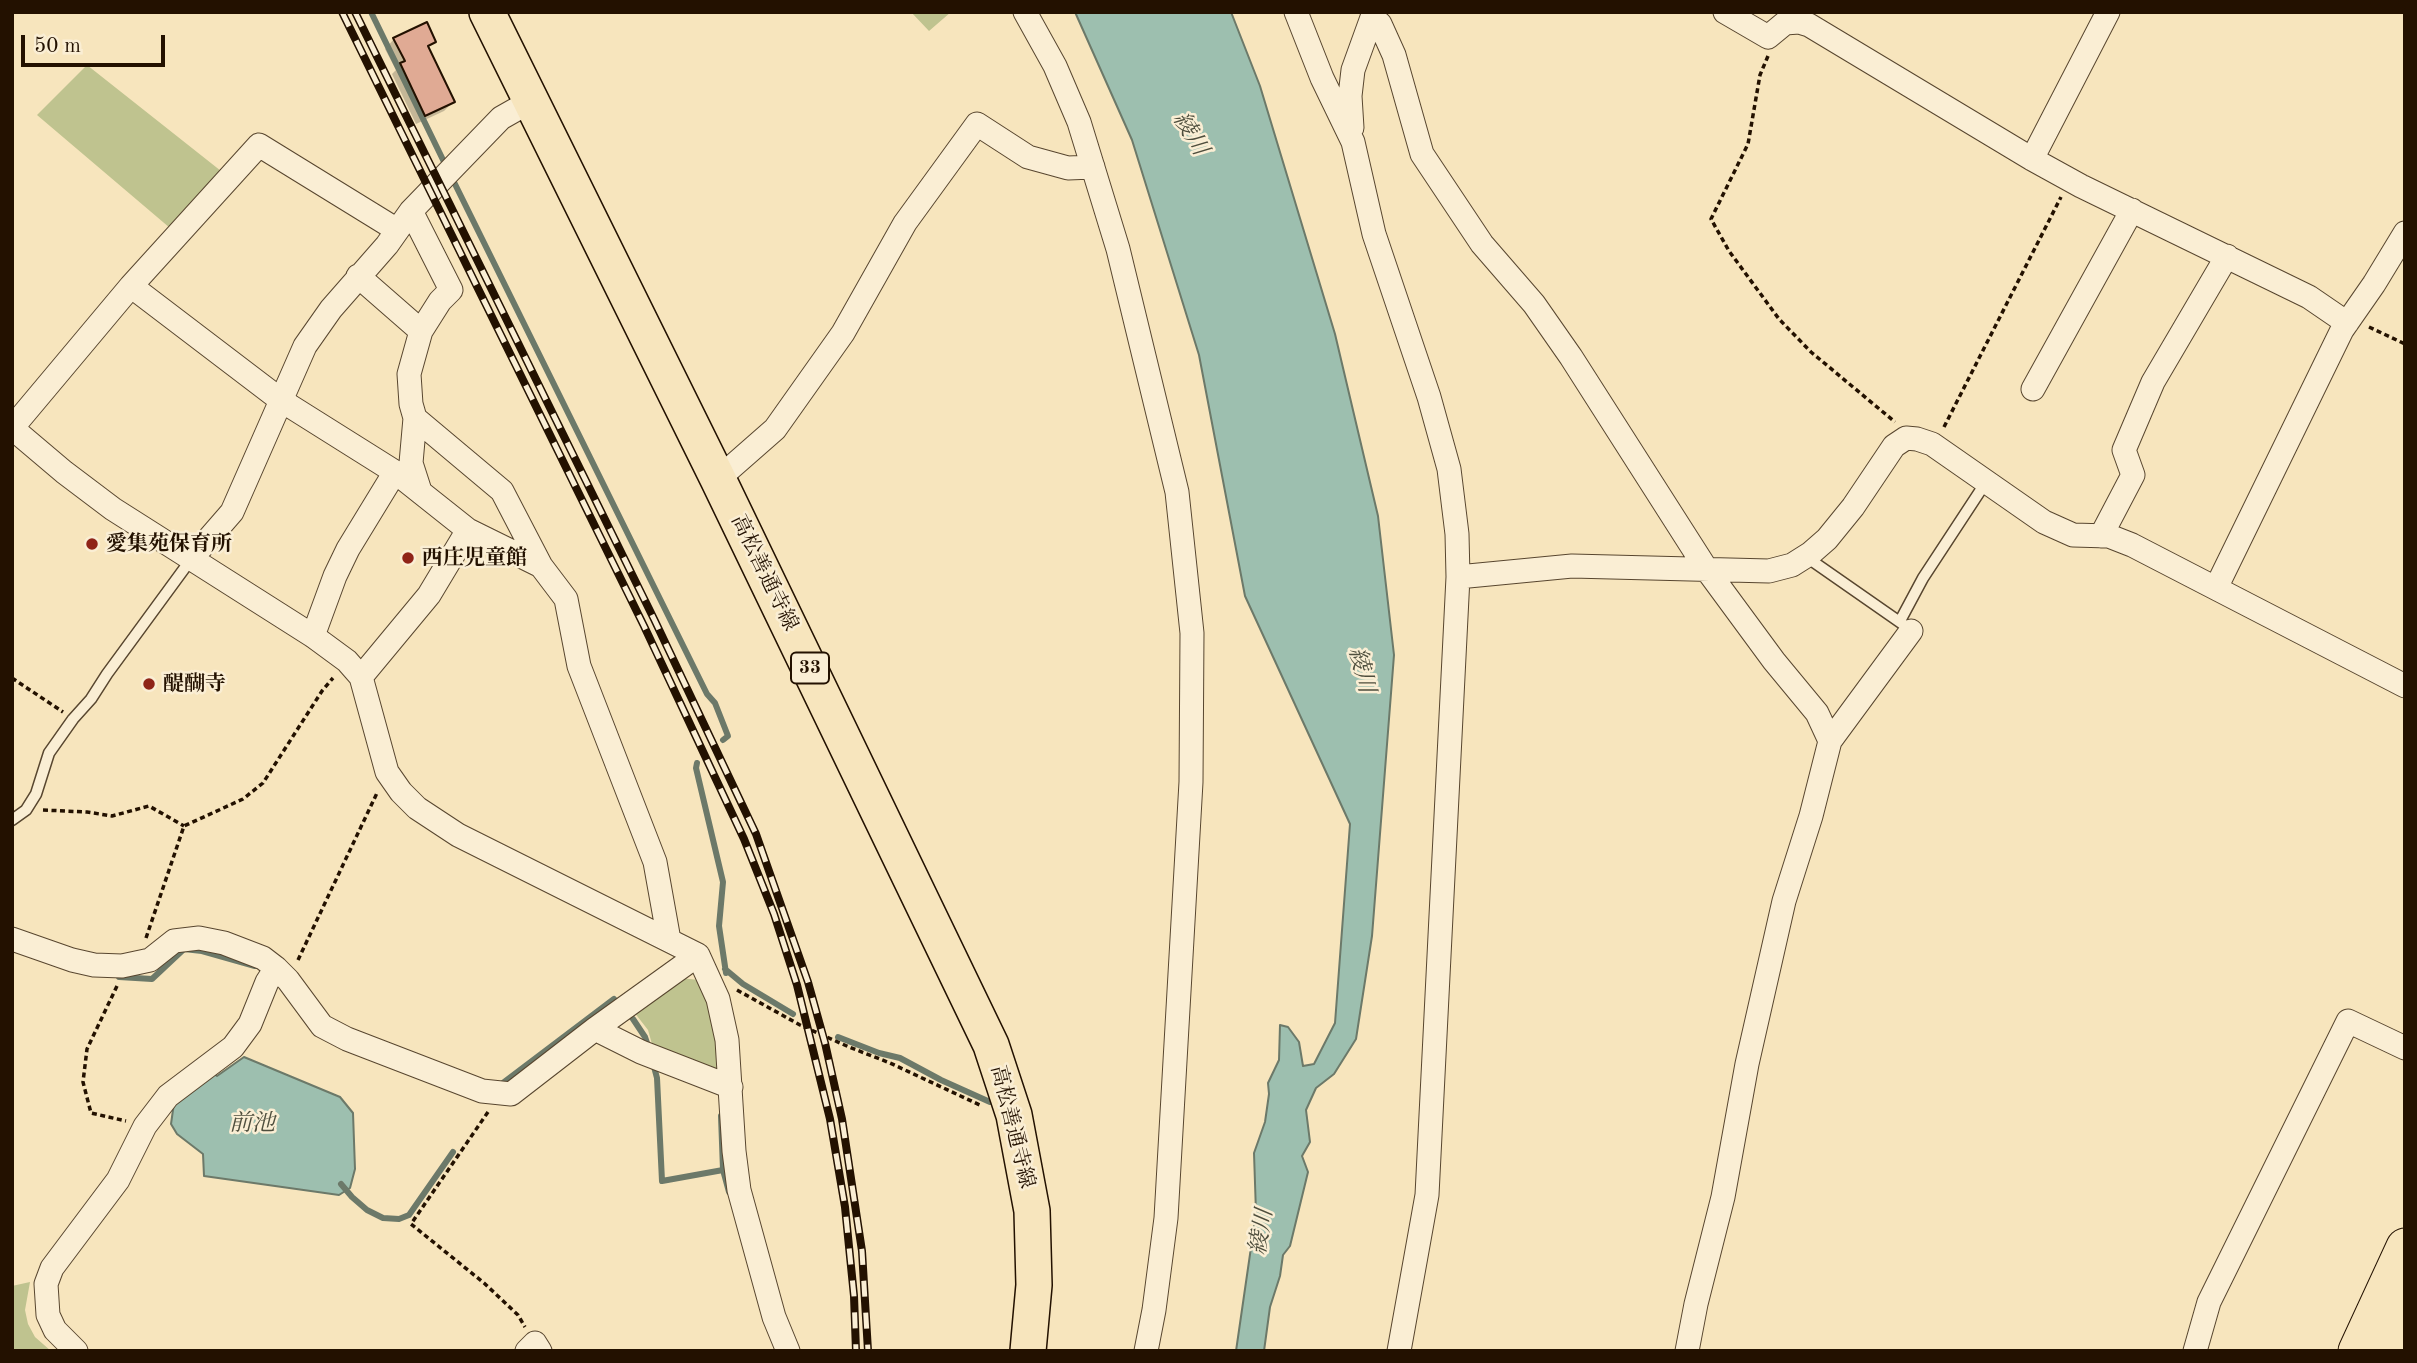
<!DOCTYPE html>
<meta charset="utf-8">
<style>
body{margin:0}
#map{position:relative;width:2417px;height:1363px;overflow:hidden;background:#f7e5bd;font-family:"Old Standard TT",serif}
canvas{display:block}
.frame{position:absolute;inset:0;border:14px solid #231100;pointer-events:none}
.scale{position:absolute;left:21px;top:35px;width:144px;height:32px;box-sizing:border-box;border:4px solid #231100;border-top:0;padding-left:9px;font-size:21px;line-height:24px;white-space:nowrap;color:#231100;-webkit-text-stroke:5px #faeed4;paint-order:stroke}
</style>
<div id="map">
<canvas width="2417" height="1363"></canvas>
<div class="frame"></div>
<div class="scale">50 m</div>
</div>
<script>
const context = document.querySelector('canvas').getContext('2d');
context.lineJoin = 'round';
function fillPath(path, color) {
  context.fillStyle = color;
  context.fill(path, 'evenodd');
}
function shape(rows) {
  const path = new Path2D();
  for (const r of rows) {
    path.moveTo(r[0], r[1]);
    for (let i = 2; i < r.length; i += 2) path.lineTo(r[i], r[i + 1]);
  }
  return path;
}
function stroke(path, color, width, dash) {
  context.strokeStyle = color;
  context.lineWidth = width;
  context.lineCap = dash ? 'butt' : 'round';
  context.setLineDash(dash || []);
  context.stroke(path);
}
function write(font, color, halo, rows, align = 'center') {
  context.font = font + ' "Old Standard TT","Noto Serif JP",serif';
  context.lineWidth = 5;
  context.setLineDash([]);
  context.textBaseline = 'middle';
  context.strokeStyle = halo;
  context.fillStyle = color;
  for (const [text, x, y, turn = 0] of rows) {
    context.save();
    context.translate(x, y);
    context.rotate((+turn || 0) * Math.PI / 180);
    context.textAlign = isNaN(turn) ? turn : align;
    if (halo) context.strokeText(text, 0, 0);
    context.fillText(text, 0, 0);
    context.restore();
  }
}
fillPath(shape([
 [911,12,951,12,929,31],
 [87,65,221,171,170,228,37,115],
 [680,978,699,980,716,1012,718,1074,654,1051,648,1030,634,1012],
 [30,1282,25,1310,28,1324,35,1337,51,1351,12,1351,12,1286]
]), '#bfc38f');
const water = shape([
 [1075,12,1231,12,1260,86,1335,334,1378,516,1394,655,1372,936,1356,1039,1334,1074,1316,1088,1306,1110,1310,1142,1302,1156,1308,1172,1290,1246,1283,1255,1280,1276,1270,1307,1264,1351,1236,1351,1256,1213,1254,1153,1265,1122,1269,1094,1268,1083,1279,1060,1280,1025,1288,1027,1299,1042,1303,1066,1314,1064,1335,1023,1350,824,1245,596,1199,355,1132,140,1075,12],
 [244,1057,340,1097,353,1113,355,1169,350,1188,339,1195,204,1176,203,1154,177,1134,171,1124,174,1103,213,1073,217,1076,244,1057]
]);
fillPath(water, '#9dbfaf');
stroke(water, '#6c7969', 2);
fillPath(shape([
 [394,39,434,42,427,48,453,102,444,111,416,124,392,74,396,70,385,49]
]), '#0003');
stroke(shape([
 [371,12,446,166],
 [451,176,707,694,715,703,728,736,723,740],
 [697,763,696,768,723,882,719,926,726,973],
 [725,969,743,984,793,1014],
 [119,977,152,979,184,949,202,951,255,966],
 [838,1037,879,1053,900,1058,941,1080,990,1102],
 [653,1063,657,1078,662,1181,723,1170],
 [499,1086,614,999,633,1019,645,1037,649,1049],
 [721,1116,723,1170,729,1192],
 [341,1184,352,1197,367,1210,383,1218,399,1219,409,1215,453,1152]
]), '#6c7969', 6);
const building = shape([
 [427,22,436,42,428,46,455,102,425,116,400,63,405,61,393,38,427,22]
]);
fillPath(building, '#e0aa94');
stroke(building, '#231100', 2);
const service = shape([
 [1805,556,1904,625],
 [1900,621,1923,578,1986,482],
 [12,820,26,810,36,794,49,753,73,719,91,699,107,674,192,558]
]);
const minor = shape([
 [1025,12,1055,66,1079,122,1118,249,1177,492,1192,633,1191,782,1166,1218,1154,1310,1146,1351],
 [1296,12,1322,78,1353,142,1374,234,1429,397,1449,469,1457,534,1458,577,1427,1195,1399,1351],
 [1725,12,1768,37,1785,23,1799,22,1809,25,2032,159,2081,186,2309,297,2347,323],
 [1372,17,1380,24,1394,55,1422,154,1482,244,1534,304,1571,357,1707,570,1774,661,1817,713,1830,741],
 [1352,128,1350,96,1353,70,1374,12],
 [2032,159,2108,12],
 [411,211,451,290,440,301,421,331,409,374,411,404,415,418,502,491,541,566],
 [358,276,421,331],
 [131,286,282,401,395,472,468,530,541,566,566,599,579,666,655,862,669,940],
 [2033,389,2132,210],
 [415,418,411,463,420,491],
 [12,428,64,472,113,509,313,636,347,661,361,677,387,772,401,792,417,808,458,835,698,955,718,999,727,1040,734,1151,739,1190,774,1317,788,1351],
 [12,428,131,286,259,145,397,230],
 [718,479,775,429,843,333,905,223,977,124,1028,157,1068,168,1093,167],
 [2101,536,2133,475,2124,450,2153,382,2227,256],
 [192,558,232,512,305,346,331,309,387,245,411,211,501,118,531,101],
 [1458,577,1572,566,1769,571,1792,565,1811,553,1827,539,1853,507,1894,446,1906,438,1917,439,1932,444,2044,522,2073,535,2109,536,2132,545,2405,686],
 [2216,588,2342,330,2374,284,2405,233],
 [313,636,335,576,348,549,395,472],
 [361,677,429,595,468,530],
 [12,939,72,960,94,965,122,966,150,960,174,941,199,938,224,943,263,958,276,968,288,980,322,1026,347,1039,482,1091,511,1094,595,1029,641,1052,731,1087],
 [595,1029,698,955],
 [76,1351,55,1330,48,1315,46,1284,52,1268,118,1180,145,1126,168,1096,233,1047,250,1024,267,982,276,968],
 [527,1351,535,1343,540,1351],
 [1687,1351,1696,1304,1723,1197,1747,1064,1784,901,1811,816,1830,741,1911,631],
 [2195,1351,2209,1302,2348,1021,2405,1048]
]);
const primary = shape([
 [487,12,718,479,991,1045,1014,1115,1032,1211,1034,1285,1028,1351]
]);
const trunk = shape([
 [2357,1351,2405,1247],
 [2386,1351,2405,1313]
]);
stroke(service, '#58462f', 13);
stroke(minor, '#58462f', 25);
stroke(primary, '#231100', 38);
stroke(trunk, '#231100', 39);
stroke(shape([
 [1768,56,1760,75,1748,144,1711,219,1729,251,1779,319,1811,352,1895,422],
 [2369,327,2405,344],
 [1944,427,2061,197],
 [12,678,63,712],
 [43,810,87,812,112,816,149,806,184,826],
 [146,938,184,826,243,799,263,783,322,691,333,678],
 [298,960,377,793],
 [117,986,87,1049,83,1082,91,1113,126,1121],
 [737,990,800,1025,849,1047,890,1063,982,1106],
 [488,1112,411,1224,484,1283,518,1315,525,1327]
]), '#231100', 3.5, [5, 3.5]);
stroke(service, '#faeed4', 10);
stroke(minor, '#faeed4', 23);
stroke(primary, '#f7e5bd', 35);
stroke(trunk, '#f7e5bd', 37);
const rail = shape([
 [342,12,644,626,744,839,774,914,797,985,830,1119,845,1207,854,1296,856,1351],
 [355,12,654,619,756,834,808,982,825,1043,842,1119,862,1251,868,1351]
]);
stroke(rail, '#231100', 8);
stroke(rail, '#faeed4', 5, [16]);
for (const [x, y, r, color] of [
 [92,544,7,"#8f2418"],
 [408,558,7,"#8f2418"],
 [149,684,7,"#8f2418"]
]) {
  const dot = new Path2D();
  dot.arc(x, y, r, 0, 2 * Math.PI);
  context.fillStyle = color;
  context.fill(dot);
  stroke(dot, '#faeed4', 2.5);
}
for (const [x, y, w] of [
 [810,668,38]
]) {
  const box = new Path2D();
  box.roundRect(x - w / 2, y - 15.5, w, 31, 5);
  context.fillStyle = '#faeed4';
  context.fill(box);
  stroke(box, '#231100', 2);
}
write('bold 19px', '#231100', null, [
 ["33",810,668]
]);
write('bold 21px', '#231100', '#faeed4', [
 ["愛集苑保育所",106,544],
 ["西庄児童館",422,558],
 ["醍醐寺",163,684]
], 'left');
write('21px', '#231100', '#faeed4', [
 ["高松善通寺線",764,573,64],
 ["高松善通寺線",1012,1127,76]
]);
write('italic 23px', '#4e4e3d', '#faeed4', [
 ["綾川",1190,134,59],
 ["綾川",1361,670,76],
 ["前池",252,1124],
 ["綾川",1262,1232,-81]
]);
</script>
